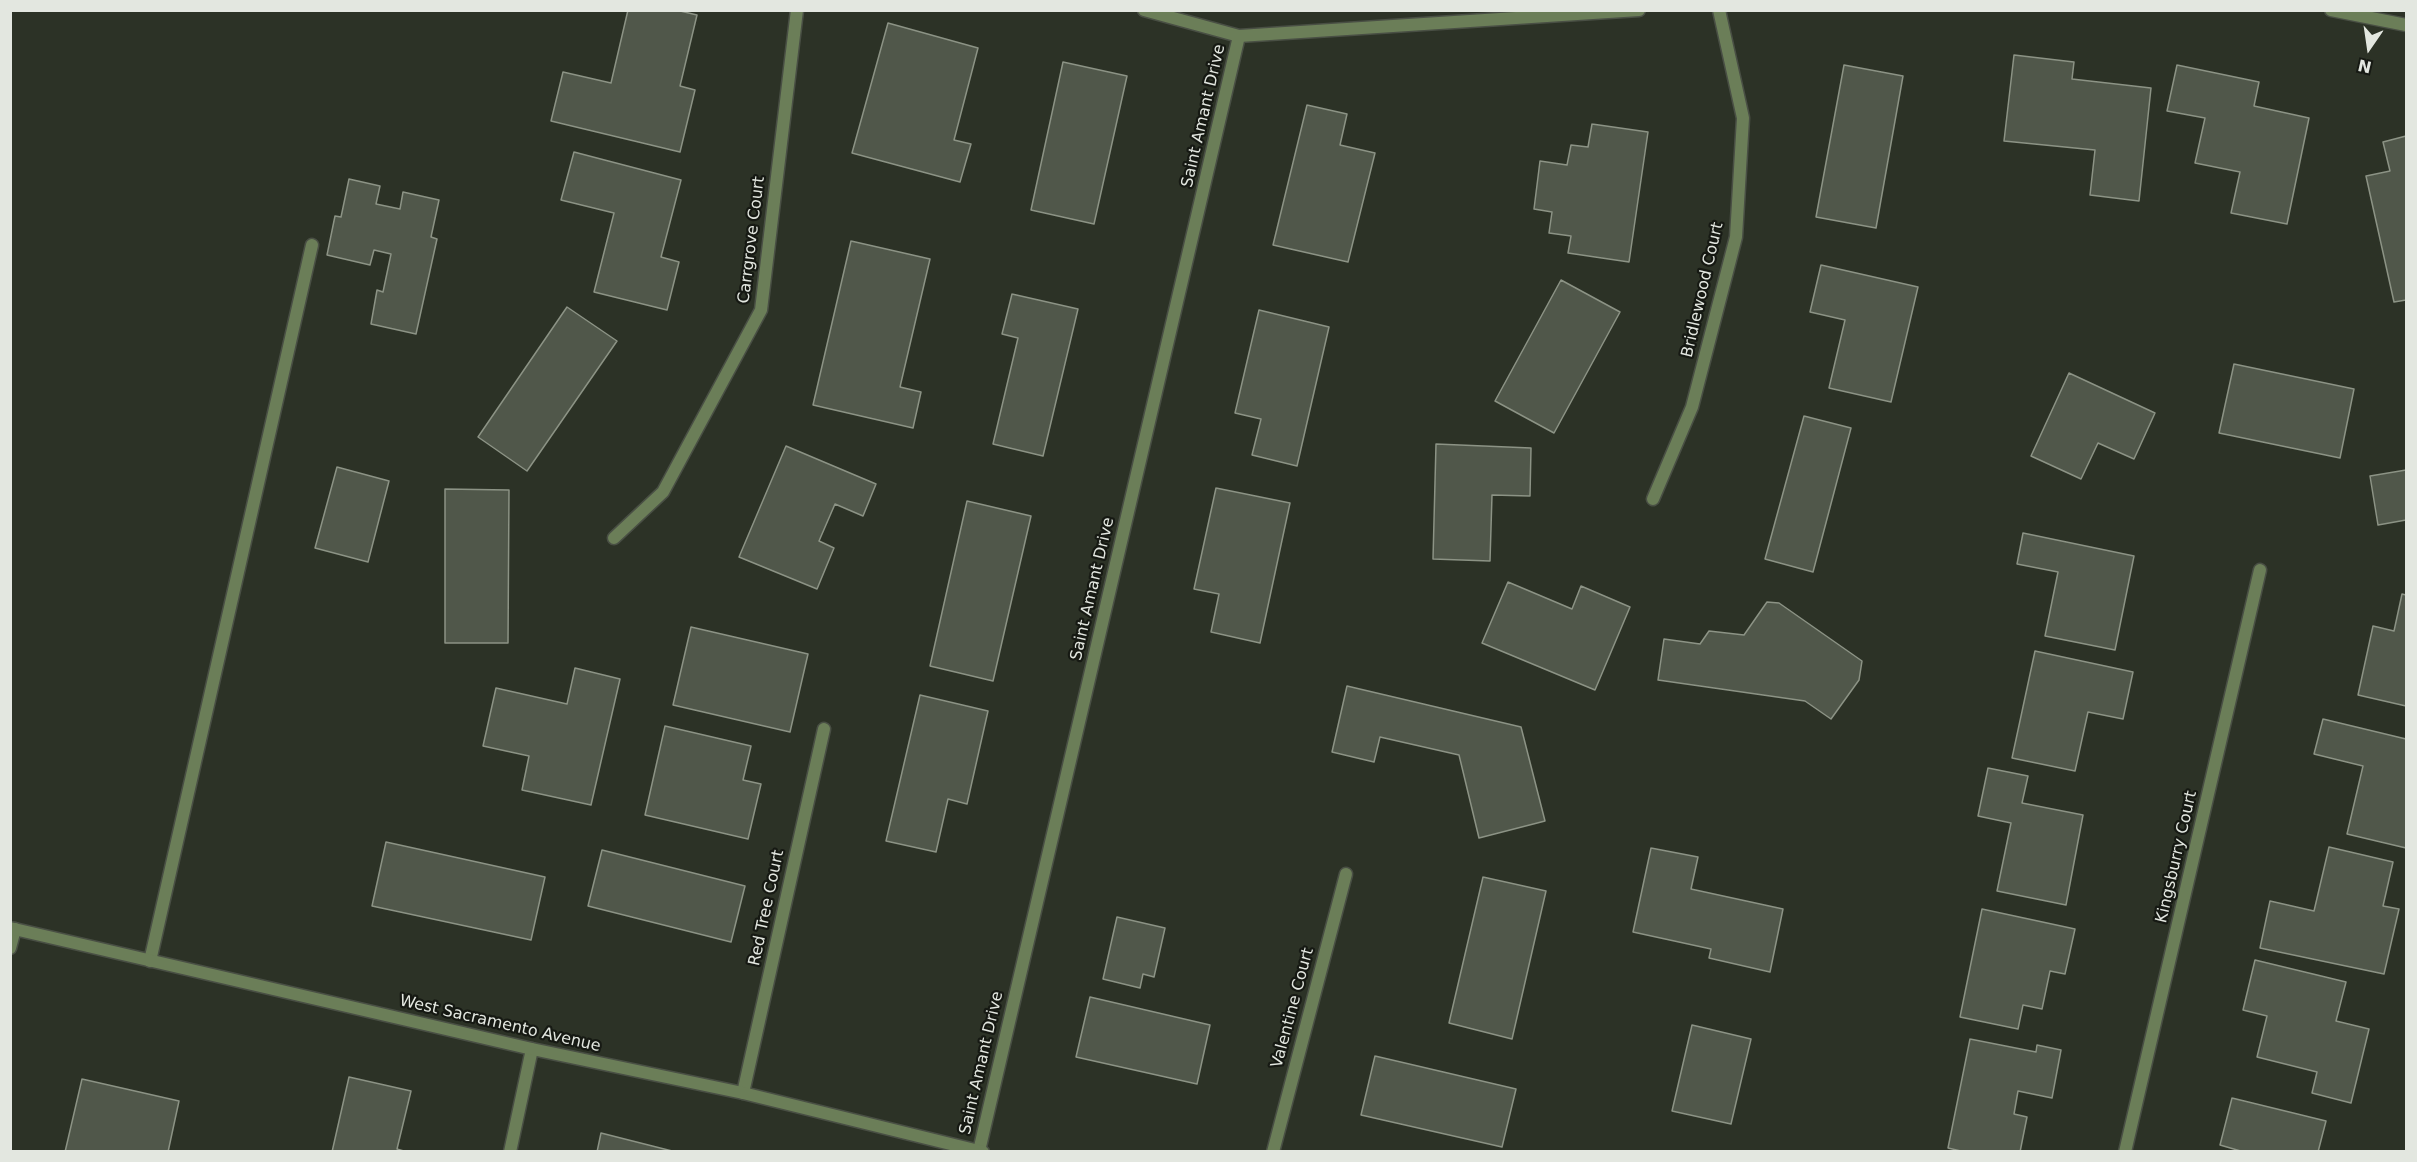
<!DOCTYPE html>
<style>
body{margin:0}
#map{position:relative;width:2417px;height:1162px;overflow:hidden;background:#2c3226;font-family:"DejaVu Sans",sans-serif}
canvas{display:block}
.frame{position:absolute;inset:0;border:12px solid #e3e7e0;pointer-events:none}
.north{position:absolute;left:2339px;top:18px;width:60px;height:60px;-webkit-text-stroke:4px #161913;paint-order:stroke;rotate:193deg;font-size:16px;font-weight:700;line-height:24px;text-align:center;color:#e3e7e0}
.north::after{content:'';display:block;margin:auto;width:21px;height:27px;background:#e3e7e0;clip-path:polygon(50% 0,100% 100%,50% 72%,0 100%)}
</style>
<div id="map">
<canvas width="2417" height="1162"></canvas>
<div class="frame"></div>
<div class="north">N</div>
</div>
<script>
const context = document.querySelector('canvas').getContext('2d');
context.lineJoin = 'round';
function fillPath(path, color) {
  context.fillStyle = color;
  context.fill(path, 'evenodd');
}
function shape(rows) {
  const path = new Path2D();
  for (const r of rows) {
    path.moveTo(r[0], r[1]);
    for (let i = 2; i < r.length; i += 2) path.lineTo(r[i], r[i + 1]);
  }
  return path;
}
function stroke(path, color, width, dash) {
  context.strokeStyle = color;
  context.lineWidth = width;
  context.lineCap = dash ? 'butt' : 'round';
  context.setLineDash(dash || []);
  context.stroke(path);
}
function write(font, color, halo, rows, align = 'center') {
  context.font = font + ' "DejaVu Sans",sans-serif';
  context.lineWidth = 4.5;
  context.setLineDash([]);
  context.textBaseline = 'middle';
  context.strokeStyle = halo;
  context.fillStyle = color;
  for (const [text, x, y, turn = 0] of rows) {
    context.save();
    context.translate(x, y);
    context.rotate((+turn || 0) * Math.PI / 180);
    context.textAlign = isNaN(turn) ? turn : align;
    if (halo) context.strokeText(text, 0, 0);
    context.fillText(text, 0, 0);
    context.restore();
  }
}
const building = shape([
 [628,10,676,10,697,15,680,86,695,90,680,152,551,121,563,72,611,83,628,10],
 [888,23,978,48,954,140,971,144,960,182,852,153,888,23],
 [2014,55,2074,62,2072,79,2151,88,2139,201,2090,195,2095,150,2004,141,2014,55],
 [1063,62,1127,76,1094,224,1031,210,1063,62],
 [1844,65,1903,76,1876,228,1816,217,1844,65],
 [2177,65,2259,82,2254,106,2309,118,2287,224,2231,213,2240,172,2195,163,2205,118,2167,111,2177,65],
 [1307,105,1347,114,1340,145,1375,153,1348,262,1273,245,1307,105],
 [1592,124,1648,132,1629,262,1568,253,1571,236,1549,233,1552,212,1534,209,1540,161,1567,165,1571,145,1588,147,1592,124],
 [2406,136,2406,300,2394,302,2366,176,2390,171,2383,142,2406,136],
 [574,152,681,180,661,257,679,262,667,310,594,292,614,213,561,200,574,152],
 [349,179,380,186,376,204,400,209,403,192,439,200,431,237,437,239,416,334,371,324,377,290,383,292,391,254,374,250,370,265,327,255,335,216,341,217,349,179],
 [851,241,930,259,900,387,921,392,913,428,813,405,851,241],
 [1821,265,1918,287,1891,402,1829,388,1845,320,1810,312,1821,265],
 [1561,280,1620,312,1554,433,1495,401,1561,280],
 [1012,294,1078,309,1043,456,993,444,1018,338,1002,334,1012,294],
 [567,307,617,341,527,471,478,437,567,307],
 [1259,310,1329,327,1297,466,1252,455,1261,419,1235,413,1259,310],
 [2234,364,2354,389,2340,458,2219,433,2234,364],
 [2069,373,2155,413,2134,459,2098,443,2081,479,2031,456,2069,373],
 [1804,416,1851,428,1813,572,1765,559,1804,416],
 [1436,444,1531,448,1530,496,1492,495,1490,561,1433,559,1436,444],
 [786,446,876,484,863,516,835,504,819,541,834,548,817,589,739,557,786,446],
 [337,467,389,481,368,562,315,548,337,467],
 [2406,470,2406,520,2378,525,2370,476,2406,470],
 [1216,488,1290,503,1260,643,1211,632,1219,594,1194,589,1216,488],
 [445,489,509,490,508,643,445,643,445,489],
 [967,501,1031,516,993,681,930,666,967,501],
 [2023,533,2134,556,2115,650,2045,636,2058,572,2017,564,2023,533],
 [1508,582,1572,609,1581,586,1630,607,1595,690,1482,643,1508,582],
 [2402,594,2406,595,2406,706,2358,695,2373,626,2394,631,2402,594],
 [1767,602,1779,603,1862,661,1859,680,1831,719,1805,701,1658,680,1664,639,1700,644,1709,631,1744,635,1767,602],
 [691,627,808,654,790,732,673,705,691,627],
 [2035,651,2133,672,2123,719,2088,712,2075,771,2012,758,2035,651],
 [575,668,620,679,591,805,522,790,529,756,483,746,496,688,567,704,575,668],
 [1347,686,1521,727,1545,821,1479,838,1459,755,1380,737,1374,762,1332,752,1347,686],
 [920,695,988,711,967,804,948,799,936,852,886,841,920,695],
 [2323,719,2406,739,2406,848,2347,834,2363,766,2314,754,2323,719],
 [665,726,751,746,743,780,761,784,748,839,645,815,665,726],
 [1988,768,2028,776,2022,803,2083,815,2066,905,1997,891,2011,823,1978,816,1988,768],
 [386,842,545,877,531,940,372,906,386,842],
 [2329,847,2393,862,2383,906,2399,909,2384,974,2260,948,2270,901,2314,911,2329,847],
 [1651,848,1698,857,1691,889,1783,909,1770,972,1709,958,1711,949,1633,932,1651,848],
 [602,850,745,886,731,942,588,906,602,850],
 [1483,877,1546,891,1512,1039,1449,1023,1483,877],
 [1982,909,2075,929,2065,974,2050,971,2042,1009,2023,1005,2018,1029,1960,1017,1982,909],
 [1117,917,1165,928,1154,977,1143,974,1140,988,1103,979,1117,917],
 [2255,960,2346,982,2336,1021,2369,1029,2351,1103,2312,1093,2317,1072,2257,1057,2267,1016,2243,1010,2255,960],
 [1090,997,1210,1025,1197,1084,1076,1057,1090,997],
 [1692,1025,1751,1039,1731,1124,1672,1111,1692,1025],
 [1970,1039,2036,1052,2037,1045,2061,1050,2052,1098,2018,1091,2014,1114,2027,1117,2020,1152,1965,1152,1948,1148,1970,1039],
 [1375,1056,1516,1089,1502,1147,1361,1115,1375,1056],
 [349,1077,411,1091,397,1149,407,1152,332,1152,349,1077],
 [82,1079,179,1101,168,1152,65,1152,82,1079],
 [2232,1098,2326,1121,2318,1152,2244,1152,2220,1145,2232,1098],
 [601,1133,676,1152,597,1152,601,1133]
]);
fillPath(building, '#50574a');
stroke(building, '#8c9385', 1.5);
const service = shape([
 [150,961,312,245]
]);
const minor = shape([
 [1144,10,1239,36,1639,10],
 [2331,10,2406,25],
 [1653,499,1692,407,1736,237,1743,118,1719,10],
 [614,538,663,492,761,310,797,10],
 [10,948,15,929],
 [743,1093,824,729],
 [979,1151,1239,36],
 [510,1152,532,1049],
 [1273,1152,1346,874],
 [2125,1152,2260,570]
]);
const tertiary = shape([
 [10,928,532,1049,743,1093,983,1152]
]);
stroke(service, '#494f44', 15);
stroke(minor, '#494f44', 15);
stroke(tertiary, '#494f44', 15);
stroke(service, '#6b7e58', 12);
stroke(minor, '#6b7e58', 12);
stroke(tertiary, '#6b7e58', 12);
write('16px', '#e3e7e0', '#161913', [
 ["Saint Amant Drive",1204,116,-77],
 ["Carrgrove Court",752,240,-83],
 ["Bridlewood Court",1703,290,-77],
 ["Saint Amant Drive",1093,589,-77],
 ["Kingsburry Court",2177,857,-77],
 ["Red Tree Court",767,908,-78],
 ["Valentine Court",1293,1008,-75],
 ["West Sacramento Avenue",500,1024,13],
 ["Saint Amant Drive",982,1063,-77]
]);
</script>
